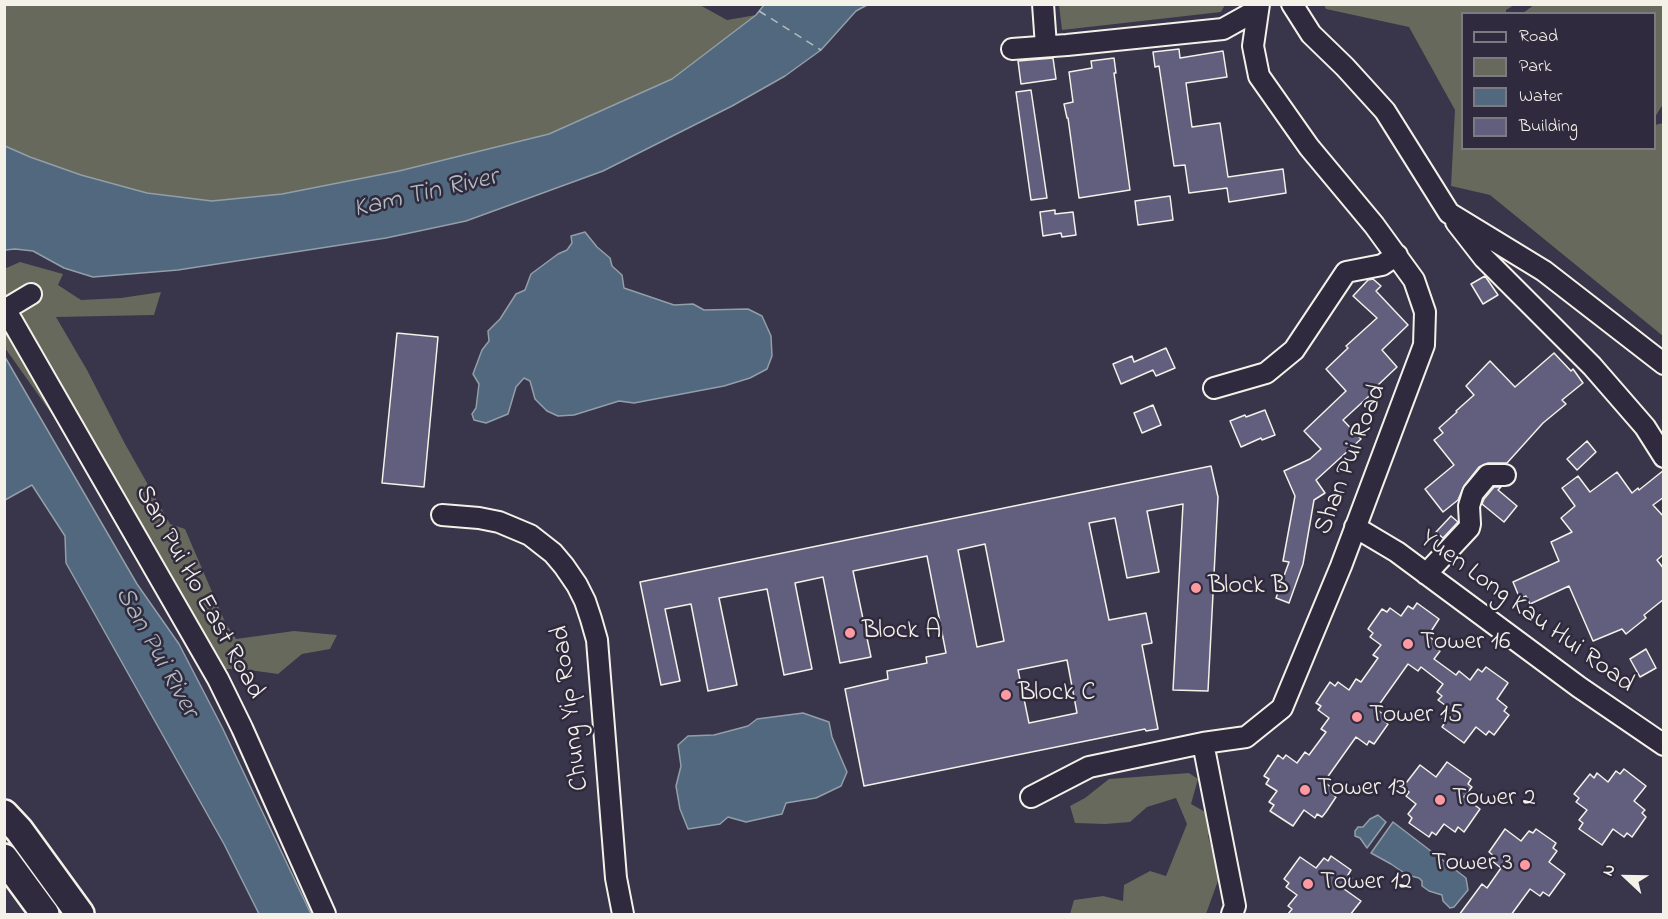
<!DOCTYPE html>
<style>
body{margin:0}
#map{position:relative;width:1668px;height:919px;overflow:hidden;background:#39354a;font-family:"Indie Flower",sans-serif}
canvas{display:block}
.frame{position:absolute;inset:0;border:6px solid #f4f1e8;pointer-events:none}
.legend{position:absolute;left:1461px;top:12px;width:195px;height:138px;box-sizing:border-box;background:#2f2a3d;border:2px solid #7e7a81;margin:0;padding:8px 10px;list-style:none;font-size:18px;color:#f4f1e8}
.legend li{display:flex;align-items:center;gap:12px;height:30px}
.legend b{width:30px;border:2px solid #7e7a81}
.north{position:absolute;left:1596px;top:847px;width:60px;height:60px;-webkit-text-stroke:4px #2f2a3d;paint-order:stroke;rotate:292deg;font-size:16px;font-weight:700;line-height:24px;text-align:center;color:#f4f1e8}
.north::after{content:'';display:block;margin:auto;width:21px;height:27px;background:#f4f1e8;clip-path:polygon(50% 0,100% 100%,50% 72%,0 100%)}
</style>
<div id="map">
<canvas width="1668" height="919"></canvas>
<div class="frame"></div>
<ul class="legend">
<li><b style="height:8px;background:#2f2a3d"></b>Road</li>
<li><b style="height:16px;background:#66695b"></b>Park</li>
<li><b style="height:16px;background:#52687e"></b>Water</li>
<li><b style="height:16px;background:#615f7d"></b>Building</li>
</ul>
<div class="north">N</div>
</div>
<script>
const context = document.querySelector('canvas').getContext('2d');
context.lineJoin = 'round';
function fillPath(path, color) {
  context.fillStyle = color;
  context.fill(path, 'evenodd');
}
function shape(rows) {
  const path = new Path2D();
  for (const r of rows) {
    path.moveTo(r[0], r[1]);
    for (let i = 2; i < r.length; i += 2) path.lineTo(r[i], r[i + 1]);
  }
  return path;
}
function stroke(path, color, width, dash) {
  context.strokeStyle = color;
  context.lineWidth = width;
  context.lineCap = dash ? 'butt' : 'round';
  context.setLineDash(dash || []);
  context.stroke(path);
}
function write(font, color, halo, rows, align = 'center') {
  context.font = font + ' "Indie Flower",sans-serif';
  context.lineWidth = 5;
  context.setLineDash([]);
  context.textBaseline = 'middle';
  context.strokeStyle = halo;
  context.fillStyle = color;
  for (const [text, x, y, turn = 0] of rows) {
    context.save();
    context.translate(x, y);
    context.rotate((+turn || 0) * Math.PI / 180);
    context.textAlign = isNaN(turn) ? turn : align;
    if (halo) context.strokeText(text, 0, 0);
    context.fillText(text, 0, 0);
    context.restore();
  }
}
fillPath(shape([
 [698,4,727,20,756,15,672,79,549,134,399,171,282,194,212,201,147,193,81,175,30,157,5,146,5,5],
 [1535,4,1663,5,1663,104,1655,117,1654,14,1523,13],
 [1059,5,1059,4,1225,5,1221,12,1062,30],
 [1324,5,1514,5,1506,10,1506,13,1462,14,1462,148,1654,148,1655,125,1663,123,1663,336,1490,195,1451,186,1455,110,1409,27,1326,9],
 [20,262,63,274,58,285,81,300,121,298,161,292,154,315,56,317,87,370,124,442,170,524,185,529,225,622,236,639,294,631,337,635,330,649,302,654,278,674,242,669,200,669,172,615,153,540,133,548,54,417,5,348,4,269],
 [1189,773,1198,779,1191,804,1207,813,1214,825,1208,836,1220,875,1206,914,1070,914,1074,900,1103,896,1123,901,1124,885,1150,871,1166,876,1187,824,1176,798,1147,807,1130,822,1105,824,1075,823,1070,806,1085,798,1109,779]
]), '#66695b');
const water = shape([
 [764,5,867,5,856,11,821,50,785,76,732,106,603,171,466,221,386,238,178,270,93,277,64,268,33,251,15,249,5,250,5,146,30,157,81,175,147,193,212,201,282,194,399,171,549,134,672,79,756,15,764,5],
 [585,232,597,247,610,258,612,266,622,275,624,288,674,305,693,304,704,310,748,309,762,316,771,336,772,356,767,369,750,378,724,386,634,403,619,401,574,415,558,416,547,411,535,399,530,381,524,378,516,387,508,414,486,423,474,420,472,414,476,408,479,384,473,374,482,350,489,341,488,331,500,319,516,294,525,290,531,274,558,254,567,250,572,243,571,236,585,232],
 [5,357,137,584,179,644,222,727,311,914,259,914,224,844,66,563,65,536,32,485,5,500,5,357],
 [803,713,829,722,832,737,847,772,841,786,816,798,786,803,782,814,746,822,728,817,720,824,688,829,680,809,676,786,681,766,678,745,688,736,714,735,748,726,757,719,803,713],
 [1378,815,1386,822,1367,848,1360,838,1355,836,1355,831,1358,827,1363,827,1370,819,1378,815],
 [1393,822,1466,878,1468,890,1454,907,1450,908,1443,901,1442,895,1429,891,1422,886,1422,881,1419,878,1407,875,1391,864,1371,853,1393,822]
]);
fillPath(water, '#52687e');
stroke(water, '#939fa8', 1.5);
stroke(shape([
 [759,11,821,50]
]), '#b3babe', 1.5, [8, 6]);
const building = shape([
 [1179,49,1180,58,1223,51,1227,77,1186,83,1192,127,1220,123,1228,177,1283,169,1286,193,1229,202,1227,188,1189,193,1185,165,1174,166,1159,66,1155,67,1153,52,1179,49],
 [1053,58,1056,79,1021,84,1018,61,1053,58],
 [1114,58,1116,73,1114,73,1130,190,1079,198,1068,118,1067,118,1064,104,1073,102,1069,72,1092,68,1091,61,1114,58],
 [1031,90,1047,198,1031,200,1016,92,1031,90],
 [1170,196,1173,220,1138,225,1135,201,1170,196],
 [1055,210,1055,214,1073,212,1076,235,1062,237,1061,233,1043,236,1040,212,1055,210],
 [1485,276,1498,295,1483,304,1471,284,1485,276],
 [1373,279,1381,286,1376,291,1408,325,1382,350,1397,367,1378,385,1380,386,1343,420,1361,439,1316,480,1325,493,1314,500,1303,564,1289,603,1276,598,1289,562,1283,561,1295,496,1284,471,1310,459,1321,449,1304,431,1346,391,1326,369,1348,348,1346,346,1377,318,1353,296,1368,280,1373,279],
 [397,333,438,337,424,487,382,483,397,333],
 [1166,348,1175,368,1156,376,1153,370,1121,384,1113,364,1132,356,1134,362,1166,348],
 [1554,353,1571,371,1573,369,1583,383,1562,400,1566,404,1543,423,1507,463,1488,463,1479,467,1464,486,1458,500,1443,512,1425,489,1454,465,1434,440,1443,433,1439,428,1457,412,1456,411,1474,395,1466,386,1490,361,1515,387,1554,353],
 [1153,405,1161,425,1142,433,1134,413,1153,405],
 [1265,410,1275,435,1262,440,1261,438,1241,447,1230,421,1245,415,1246,417,1265,410],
 [1587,441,1596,452,1577,470,1567,459,1587,441],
 [1211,466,1218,497,1208,691,1173,690,1183,504,1147,511,1159,572,1127,578,1115,518,1089,523,1109,620,1146,613,1152,643,1142,645,1158,729,1146,731,1145,729,864,786,845,689,888,679,887,671,927,663,926,657,946,653,927,556,853,571,871,657,840,663,823,577,795,583,812,669,784,675,767,589,719,598,737,685,708,691,691,604,665,609,680,681,661,685,640,582,1211,466],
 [985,544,1004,641,977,647,958,550,985,544],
 [1067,660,1077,713,1029,723,1018,670,1067,660],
 [1664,470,1664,497,1653,505,1664,517,1664,554,1657,560,1664,569,1664,599,1644,615,1646,618,1626,634,1622,629,1593,641,1569,586,1530,604,1526,596,1520,599,1513,582,1559,561,1551,542,1572,532,1561,518,1575,506,1562,488,1578,476,1590,492,1617,472,1632,493,1638,488,1639,490,1664,470],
 [1494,487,1501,487,1498,490,1517,506,1504,522,1482,504,1484,499,1494,487],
 [1451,516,1458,522,1443,538,1436,532,1451,516],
 [1417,603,1439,619,1428,636,1438,643,1436,647,1440,651,1434,659,1456,675,1459,671,1470,680,1478,669,1482,672,1486,667,1507,682,1508,683,1497,699,1507,707,1504,711,1509,715,1494,735,1489,731,1486,735,1476,727,1464,743,1442,727,1446,721,1442,718,1449,708,1438,700,1442,696,1437,692,1443,684,1421,667,1418,671,1408,664,1376,709,1387,717,1384,721,1388,724,1374,744,1369,741,1367,745,1356,737,1324,782,1335,790,1332,794,1336,797,1326,812,1322,817,1317,814,1315,818,1304,810,1293,826,1270,811,1274,805,1269,802,1277,791,1266,784,1269,779,1264,776,1278,755,1283,759,1286,755,1297,763,1305,752,1309,755,1326,732,1321,729,1329,718,1318,710,1321,706,1316,703,1330,682,1335,686,1338,682,1349,690,1356,679,1361,682,1378,658,1373,655,1381,645,1370,637,1373,633,1368,629,1382,609,1387,612,1390,608,1401,616,1408,606,1413,609,1417,603],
 [1646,649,1656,668,1640,677,1630,659,1646,649],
 [1447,762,1471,779,1468,784,1472,787,1464,797,1480,809,1464,832,1458,827,1455,832,1444,824,1436,835,1432,832,1429,837,1409,823,1412,818,1408,814,1416,804,1406,796,1409,792,1403,787,1420,765,1436,777,1447,762],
 [1624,769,1646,786,1634,801,1645,810,1642,813,1646,817,1632,837,1627,833,1624,837,1613,829,1602,845,1579,829,1583,823,1579,820,1587,810,1576,802,1579,798,1574,794,1590,774,1594,778,1597,773,1608,782,1616,771,1620,774,1624,769],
 [1505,829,1521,841,1529,831,1533,833,1536,829,1556,843,1553,848,1557,851,1549,862,1565,874,1549,896,1543,892,1540,896,1530,889,1511,915,1459,915,1482,884,1487,888,1501,868,1491,860,1494,856,1489,852,1505,829],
 [1331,856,1351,870,1348,875,1352,878,1344,889,1361,901,1350,915,1288,914,1292,909,1288,906,1297,895,1286,887,1289,883,1284,879,1300,857,1316,868,1324,858,1328,861,1331,856]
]);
fillPath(building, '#615f7d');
stroke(building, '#f4f1e8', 1.5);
const street = shape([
 [1043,4,1046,46],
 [1292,4,1311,34,1345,67,1385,111,1449,213,1544,271,1664,364],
 [1012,49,1067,45,1223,29,1257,10],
 [1456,222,1484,258,1592,366,1645,427,1664,457],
 [4,307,218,679,242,728,325,914],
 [6,309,31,294],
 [1214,388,1266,373,1294,350,1346,272,1382,265,1397,255],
 [442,515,479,518,499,522,530,535,553,553,564,566,577,585,585,601,591,619,597,640,616,878,623,914],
 [1355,527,1397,552,1579,687,1664,745],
 [1426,574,1469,528,1470,524,1469,506,1473,493,1488,475,1505,475],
 [1203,743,1235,906,1232,914],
 [1031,797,1089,767,1203,743,1246,737,1282,708,1341,566,1424,345,1425,312,1414,280,1374,225,1309,147,1259,76,1253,46,1259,4]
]);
const secondary = shape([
 [4,814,19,830,80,914],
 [4,858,45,914]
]);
stroke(street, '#f4f1e8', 24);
stroke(secondary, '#f4f1e8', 32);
stroke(street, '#2f2a3d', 20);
stroke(secondary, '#2f2a3d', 27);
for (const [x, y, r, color] of [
 [1196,588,6,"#ff9aa2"],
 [850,633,6,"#ff9aa2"],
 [1408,644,6,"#ff9aa2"],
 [1006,695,6,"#ff9aa2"],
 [1357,717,6,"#ff9aa2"],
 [1305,790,6,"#ff9aa2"],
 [1440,800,6,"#ff9aa2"],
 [1525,865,6,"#ff9aa2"],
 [1308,884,6,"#ff9aa2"]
]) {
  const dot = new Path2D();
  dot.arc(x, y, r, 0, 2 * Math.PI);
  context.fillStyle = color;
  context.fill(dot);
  stroke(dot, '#2f2a3d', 2);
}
write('26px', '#f4f1e8', '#2f2a3d', [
 ["Shan Pui Road",1352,460,-69],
 ["San Pui Ho East Road",198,593,61],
 ["Yuen Long Kau Hui Road",1526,613,36],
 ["Chung Yip Road",572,708,-97]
]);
write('26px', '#f4f1e8', '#2f2a3d', [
 ["Block B",1208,588],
 ["Block A",862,633],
 ["Tower 16",1420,644],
 ["Block C",1018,695],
 ["Tower 15",1369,717],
 ["Tower 13",1317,790],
 ["Tower 2",1452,800],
 ["Tower 3",1513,865,"right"],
 ["Tower 12",1320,884]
], 'left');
write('italic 27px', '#b3babe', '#2f2a3d', [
 ["Kam Tin River",426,195,-13],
 ["San Pui River",155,653,61]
]);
</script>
